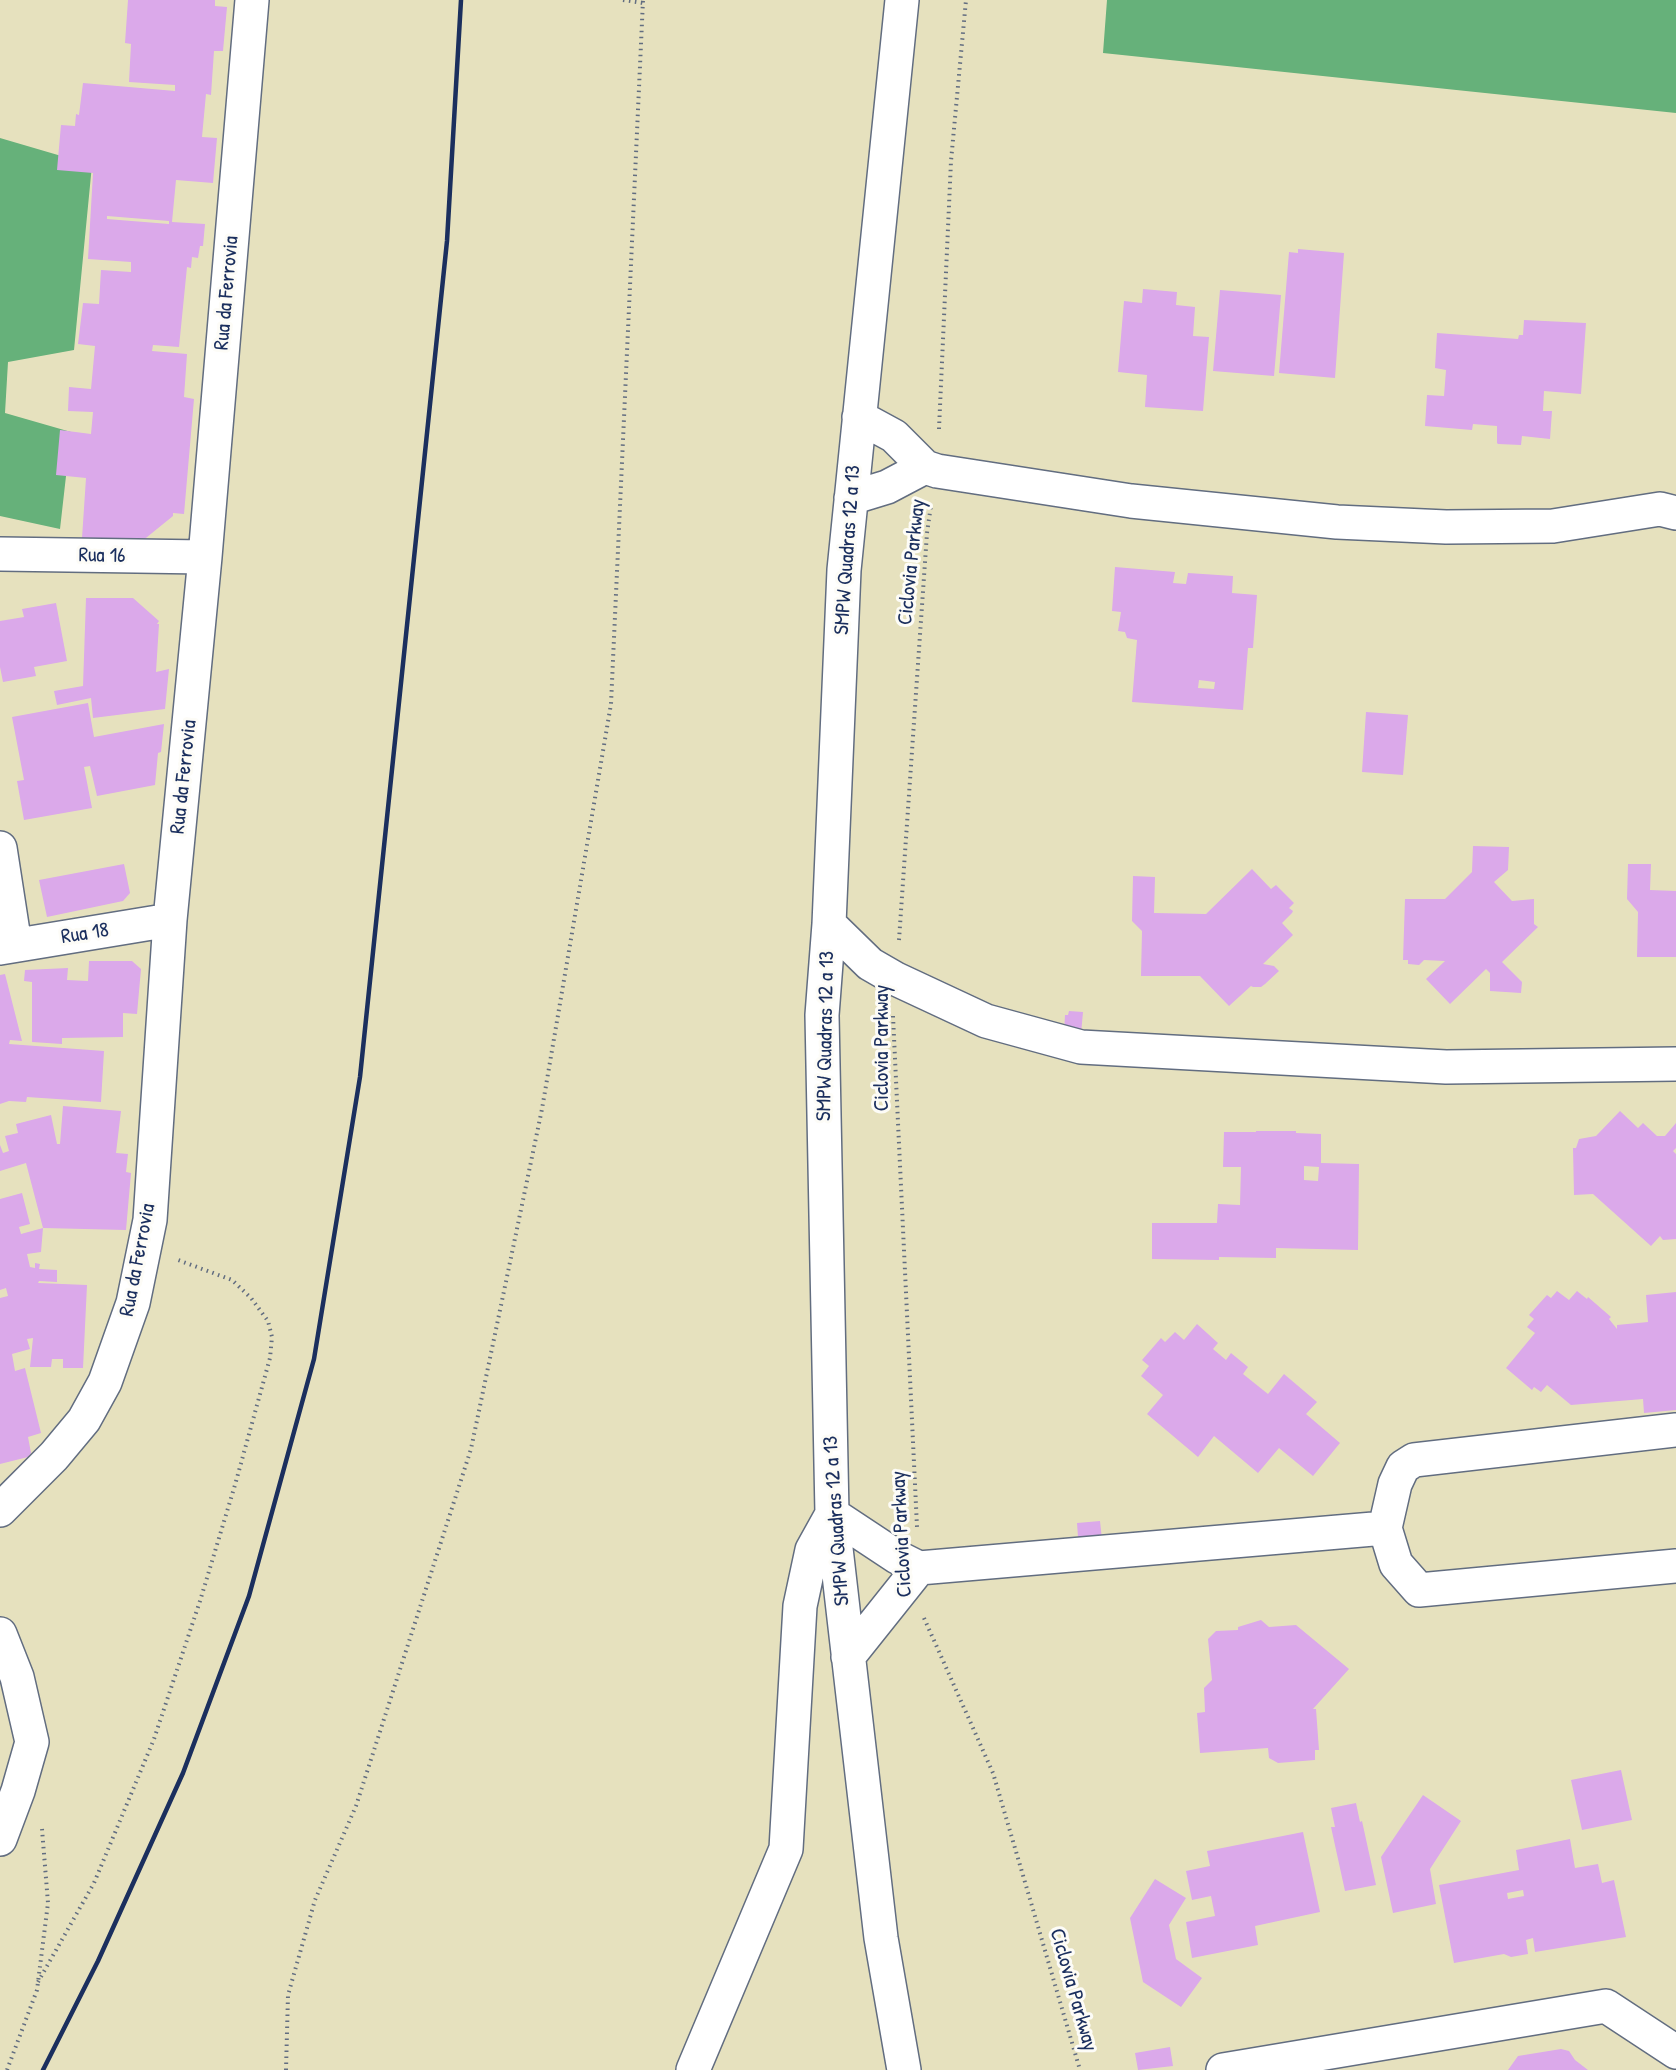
<!DOCTYPE html>
<style>
body{margin:0}
canvas{display:block;background:#e6e1be}
</style>
<canvas width="1676" height="2070"></canvas>
<script>
const context = document.querySelector('canvas').getContext('2d');
context.lineJoin = 'round';
function fillPath(path, color) {
  context.fillStyle = color;
  context.fill(path, 'evenodd');
}
function shape(rows) {
  const path = new Path2D();
  for (const r of rows) {
    path.moveTo(r[0], r[1]);
    for (let i = 2; i < r.length; i += 2) path.lineTo(r[i], r[i + 1]);
  }
  return path;
}
function stroke(path, color, width, dash) {
  context.strokeStyle = color;
  context.lineWidth = width;
  context.lineCap = dash ? 'butt' : 'round';
  context.setLineDash(dash || []);
  context.stroke(path);
}
function write(font, color, halo, rows, align = 'center') {
  context.font = font + ' "Patrick Hand",sans-serif';
  context.lineWidth = 6;
  context.setLineDash([]);
  context.textBaseline = 'middle';
  context.strokeStyle = halo;
  context.fillStyle = color;
  for (const [text, x, y, turn = 0] of rows) {
    context.save();
    context.translate(x, y);
    context.rotate((+turn || 0) * Math.PI / 180);
    context.textAlign = isNaN(turn) ? turn : align;
    if (halo) context.strokeText(text, 0, 0);
    context.fillText(text, 0, 0);
    context.restore();
  }
}
fillPath(shape([
 [1107,0,1676,0,1676,113,1103,53],
 [0,138,92,165,74,350,8,362,5,413,71,432,60,529,0,516]
]), '#66b17a');
fillPath(shape([
 [128,0,215,0,215,6,227,7,223,51,214,51,211,95,206,94,202,137,217,138,213,183,176,180,172,222,205,224,203,246,200,246,198,258,192,257,191,268,187,267,179,347,153,345,152,351,187,354,184,397,194,399,184,514,173,513,173,516,136,546,112,540,82,538,86,478,56,475,60,430,91,434,93,412,68,411,69,387,91,389,95,346,78,344,83,303,99,304,101,270,131,272,131,262,88,259,93,173,57,170,61,125,75,126,76,114,79,115,83,83,175,91,175,85,129,82,131,44,125,43],
 [107,216,169,221,169,224,107,219],
 [1298,249,1344,253,1335,378,1279,373,1289,252,1298,253],
 [1143,289,1177,292,1176,305,1195,307,1193,336,1209,337,1203,411,1145,407,1147,375,1118,372,1124,301,1142,303],
 [1220,290,1281,295,1274,376,1213,371],
 [1524,320,1586,323,1581,394,1544,391,1543,411,1552,411,1550,439,1522,436,1521,445,1498,444,1497,443,1497,426,1473,424,1472,430,1425,426,1427,395,1444,396,1446,370,1435,368,1437,333,1518,339,1519,335,1523,335],
 [1115,567,1175,572,1173,583,1186,584,1188,573,1233,576,1232,593,1257,595,1253,648,1248,648,1243,710,1132,702,1137,640,1127,638,1125,632,1118,631,1121,612,1112,611],
 [1199,680,1215,682,1214,689,1198,688],
 [86,598,133,598,159,621,157,624,159,624,156,672,169,669,165,709,93,718,91,698,57,705,54,691,83,686],
 [56,603,67,661,34,667,36,676,3,682,0,667,0,621,24,617,22,609],
 [88,703,94,737,164,724,161,752,158,753,155,785,97,796,90,766,84,767,92,808,24,820,17,781,24,780,12,717],
 [1366,712,1408,715,1403,775,1362,772],
 [1473,846,1509,847,1508,870,1494,882,1512,901,1534,899,1534,924,1538,927,1502,962,1522,982,1521,993,1490,991,1490,973,1486,969,1450,1004,1426,979,1445,961,1424,960,1419,965,1408,964,1408,960,1403,960,1405,899,1445,899,1472,872],
 [124,864,130,893,123,901,47,917,39,880],
 [1628,864,1651,864,1650,890,1676,891,1676,957,1637,957,1638,912,1627,899],
 [1252,869,1271,889,1276,885,1294,903,1289,908,1293,911,1292,913,1282,923,1293,935,1263,964,1274,966,1279,971,1265,984,1261,987,1253,987,1251,986,1229,1006,1200,976,1141,976,1142,931,1132,921,1133,876,1155,877,1154,913,1206,914],
 [89,961,132,961,141,969,137,1014,123,1013,123,1037,62,1038,62,1044,32,1042,32,982,24,981,25,970,68,968,67,980,88,981],
 [5,974,22,1041,10,1040,9,1044,104,1051,101,1102,27,1097,26,1102,9,1101,0,1104,0,975],
 [1069,1011,1083,1012,1081,1034,1064,1033,1065,1015,1068,1015],
 [63,1106,121,1111,116,1153,128,1154,126,1172,131,1173,126,1230,43,1228,41,1252,27,1254,30,1267,35,1268,35,1263,40,1264,39,1269,57,1270,57,1282,39,1281,38,1283,87,1285,83,1368,63,1368,63,1359,52,1359,51,1367,30,1367,33,1338,27,1339,30,1349,12,1354,15,1371,25,1368,41,1433,28,1437,31,1453,28,1457,0,1464,0,1298,8,1296,6,1288,0,1290,0,1199,22,1193,30,1224,19,1227,21,1234,43,1228,26,1163,0,1171,0,1145,3,1153,9,1151,5,1136,18,1133,16,1124,51,1115,57,1144,60,1144],
 [1620,1111,1638,1128,1643,1123,1657,1136,1665,1136,1676,1123,1676,1148,1673,1151,1676,1154,1676,1239,1663,1240,1660,1236,1651,1246,1593,1194,1574,1195,1573,1148,1576,1148,1579,1139,1596,1136],
 [1256,1131,1296,1131,1296,1133,1321,1134,1321,1163,1359,1164,1358,1250,1276,1248,1276,1258,1219,1257,1219,1260,1152,1259,1152,1223,1217,1223,1218,1204,1240,1205,1241,1167,1223,1167,1224,1132,1256,1132],
 [1304,1166,1319,1167,1318,1181,1304,1180],
 [1557,1291,1569,1300,1577,1291,1587,1299,1588,1297,1611,1317,1609,1319,1617,1329,1617,1325,1648,1322,1646,1295,1676,1292,1676,1410,1644,1413,1643,1399,1571,1405,1547,1385,1541,1392,1534,1387,1532,1390,1506,1368,1535,1333,1527,1327,1534,1319,1529,1315,1547,1295,1551,1298],
 [1197,1324,1218,1343,1213,1349,1226,1360,1231,1353,1248,1367,1243,1374,1268,1394,1284,1374,1317,1402,1306,1414,1340,1443,1313,1476,1279,1448,1258,1473,1214,1436,1198,1457,1147,1414,1163,1395,1141,1376,1149,1366,1142,1360,1161,1338,1165,1342,1175,1332,1184,1340],
 [1100,1521,1103,1549,1079,1551,1077,1523],
 [1261,1620,1269,1627,1296,1625,1349,1669,1313,1709,1316,1709,1319,1750,1315,1750,1315,1760,1278,1763,1269,1758,1268,1748,1200,1753,1197,1713,1205,1712,1204,1688,1212,1680,1208,1639,1216,1631,1238,1630,1238,1627],
 [1621,1770,1632,1820,1582,1830,1571,1780],
 [1423,1795,1461,1821,1430,1869,1436,1904,1393,1913,1381,1857],
 [1356,1803,1360,1822,1362,1821,1376,1885,1345,1891,1331,1827,1335,1827,1331,1808],
 [1303,1832,1320,1912,1255,1926,1258,1945,1192,1958,1186,1922,1215,1916,1211,1896,1192,1900,1186,1871,1210,1866,1207,1851],
 [1570,1839,1575,1868,1598,1864,1602,1883,1614,1880,1626,1937,1535,1952,1533,1938,1526,1940,1528,1954,1511,1957,1504,1954,1454,1963,1439,1885,1519,1870,1516,1850],
 [1523,1890,1524,1896,1508,1899,1507,1893],
 [1155,1879,1186,1898,1169,1925,1176,1959,1202,1978,1181,2007,1143,1982,1130,1918],
 [1170,2047,1173,2066,1138,2070,1135,2053],
 [1561,2049,1569,2051,1575,2060,1588,2070,1508,2070,1518,2056]
]), '#dba9ea');
const minor = shape([
 [902,0,844,570,829,924,822,1015,832,1514,881,1938,904,2070],
 [859,417,894,436,925,467,937,471,1131,501,1337,522,1446,527,1553,526,1660,509,1676,513],
 [851,498,887,487,925,467],
 [0,554,205,557],
 [0,848,15,945],
 [829,924,870,964,896,979,986,1021,1081,1047,1446,1067,1676,1064],
 [0,948,170,920],
 [1676,1430,1414,1460,1403,1467,1395,1484,1385,1528,1396,1564,1419,1590,1676,1566],
 [0,1510,54,1456,84,1420,105,1382,133,1303,150,1220,170,920,205,557,252,0],
 [0,1634,17,1677,32,1742,18,1791,0,1839],
 [848,1657,919,1568],
 [693,2070,786,1849,800,1606,812,1550,832,1514,897,1557,919,1568,1385,1528],
 [1223,2070,1606,2006,1676,2052]
]);
stroke(minor, '#626d80', 36);
stroke(shape([
 [623,0,643,3],
 [939,429,951,161,966,0],
 [899,940,927,533,931,505],
 [893,1016,917,1527],
 [924,1618,993,1773,1080,2070],
 [38,1982,94,1883,154,1739,200,1601,235,1485,270,1358,272,1337,268,1321,251,1298,232,1280,178,1260],
 [7,2070,37,1990,48,1903,42,1829],
 [286,2070,288,1995,315,1900,356,1806,471,1449,542,1109,611,704,643,0]
]), '#626d80', 4, [1.5, 4.5]);
stroke(minor, '#fff', 33);
stroke(shape([
 [43,2070,98,1961,183,1773,249,1596,314,1359,360,1077,447,241,461,0]
]), '#1b2f5e', 4.5);
write('21px', '#1b2f5e', '#fdfcf7', [
 ["Rua da Ferrovia",227,293,-85],
 ["SMPW Quadras 12 a 13",848,550,-86],
 ["Rua 16",102,556,1],
 ["Ciclovia Parkway",912,562,-84],
 ["Rua da Ferrovia",184,777,-84],
 ["Rua 18",85,934,-9],
 ["SMPW Quadras 12 a 13",826,1036,-89],
 ["Ciclovia Parkway",882,1048,-90],
 ["Rua da Ferrovia",138,1260,-79],
 ["SMPW Quadras 12 a 13",837,1521,-94],
 ["Ciclovia Parkway",902,1534,-93],
 ["Ciclovia Parkway",1073,1990,74]
]);
</script>
